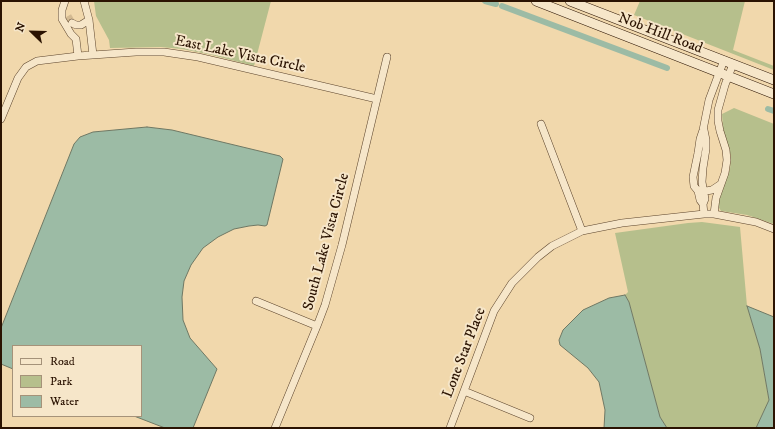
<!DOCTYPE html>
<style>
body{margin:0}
#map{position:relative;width:775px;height:429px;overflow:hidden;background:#f1d8ac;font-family:"IM FELL DW Pica",serif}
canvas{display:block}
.frame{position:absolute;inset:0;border:2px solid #2b1302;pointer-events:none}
.legend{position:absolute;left:12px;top:345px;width:130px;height:72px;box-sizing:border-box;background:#f6e6c9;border:1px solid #a59279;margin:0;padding:5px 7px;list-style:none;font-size:12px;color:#2b1302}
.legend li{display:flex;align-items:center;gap:8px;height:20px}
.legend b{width:20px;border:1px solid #a59279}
.north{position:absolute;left:12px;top:12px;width:40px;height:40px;-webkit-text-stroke:3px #f6e6c9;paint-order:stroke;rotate:293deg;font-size:11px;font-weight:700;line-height:16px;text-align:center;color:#2b1302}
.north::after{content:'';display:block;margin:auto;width:14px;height:18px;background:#2b1302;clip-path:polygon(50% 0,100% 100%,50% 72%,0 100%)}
</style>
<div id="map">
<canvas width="775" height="429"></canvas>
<div class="frame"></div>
<ul class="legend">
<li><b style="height:5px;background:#f6e6c9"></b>Road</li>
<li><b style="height:11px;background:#b6bf8c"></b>Park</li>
<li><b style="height:11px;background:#9cbba5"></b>Water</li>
</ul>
<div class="north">N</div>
</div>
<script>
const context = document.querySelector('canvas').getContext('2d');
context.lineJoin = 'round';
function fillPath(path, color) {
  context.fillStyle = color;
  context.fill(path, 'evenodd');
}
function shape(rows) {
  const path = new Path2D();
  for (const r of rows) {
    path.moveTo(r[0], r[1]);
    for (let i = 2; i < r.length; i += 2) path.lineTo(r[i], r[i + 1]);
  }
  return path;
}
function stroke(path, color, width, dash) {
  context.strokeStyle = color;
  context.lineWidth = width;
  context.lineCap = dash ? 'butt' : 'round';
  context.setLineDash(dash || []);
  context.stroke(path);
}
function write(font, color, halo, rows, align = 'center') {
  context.font = font + ' "IM FELL DW Pica",serif';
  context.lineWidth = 4;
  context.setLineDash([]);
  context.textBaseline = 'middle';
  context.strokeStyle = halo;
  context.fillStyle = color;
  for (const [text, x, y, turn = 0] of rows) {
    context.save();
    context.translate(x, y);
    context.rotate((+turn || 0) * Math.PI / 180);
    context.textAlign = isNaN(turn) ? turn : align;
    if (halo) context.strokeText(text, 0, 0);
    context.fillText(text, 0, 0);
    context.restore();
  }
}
fillPath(shape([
 [94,1,271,1,254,66,212,55,182,49,161,47,110,48,109,40,96,16],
 [640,1,745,1,733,50,774,66,774,70,634,15],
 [734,108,774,124,774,224,747,215,721,211,718,206,720,195,730,169,731,156,723,131,722,114],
 [702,222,740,227,747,306,760,349,769,400,756,428,667,428,660,417,629,302,625,295,628,292,615,233,688,223]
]), '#b6bf8c');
const water = shape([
 [147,127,172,130,280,156,283,159,267,225,265,226,258,225,249,226,234,229,218,237,203,248,191,265,184,281,182,297,183,320,190,338,217,369,193,428,165,428,134,416,141,416,141,346,13,346,13,369,1,364,1,328,74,144,80,137,93,132,147,127],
 [625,295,629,302,660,417,667,428,604,428,605,410,599,382,588,368,560,345,559,340,563,330,583,310,609,298,625,295],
 [747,306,774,317,774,428,756,428,769,400,760,349,747,306]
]);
fillPath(water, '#9cbba5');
stroke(water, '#6f7864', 1);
stroke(shape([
 [485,1,496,4],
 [502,6,667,68],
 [768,109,774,111]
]), '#9cbba5', 6);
stroke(shape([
 [68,16,72,23]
]), '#d3ba92', 7, [7, 3.5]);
const minor = shape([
 [65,1,62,10,62,19,71,34,76,39,78,56],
 [84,1,89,20,93,55],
 [72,23,76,25,81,25,89,20],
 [1,119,18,78,26,67,37,61,78,56,136,52,164,52,198,57,377,99],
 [541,124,582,231],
 [704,130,706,140,706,149,703,168,702,182,705,199,703,204,704,214],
 [699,191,706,191,712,190,721,184],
 [703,204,700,200,698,191,694,186,693,177,698,153,700,139,703,130,709,100,724,60],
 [714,214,716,198,725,173,727,160,726,150,720,131,718,121,718,110,725,85,733,64],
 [256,301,317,326],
 [464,391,530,418],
 [275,428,317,326,325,305,342,245,387,57],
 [450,428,464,391,494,311,512,283,538,257,552,246,582,231,622,223,704,214,714,214,756,222,774,229]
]);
const secondary = shape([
 [536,1,774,94],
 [570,1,774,80]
]);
stroke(minor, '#5c442c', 8);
stroke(secondary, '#2b1302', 10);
stroke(minor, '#f6e6c9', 7);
stroke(secondary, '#f6e6c9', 9);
write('15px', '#2b1302', '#f6e6c9', [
 ["Nob Hill Road",660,34,21],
 ["East Lake Vista Circle",240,55,12],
 ["South Lake Vista Circle",327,242,-75],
 ["Lone Star Place",465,353,-69]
]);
</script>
